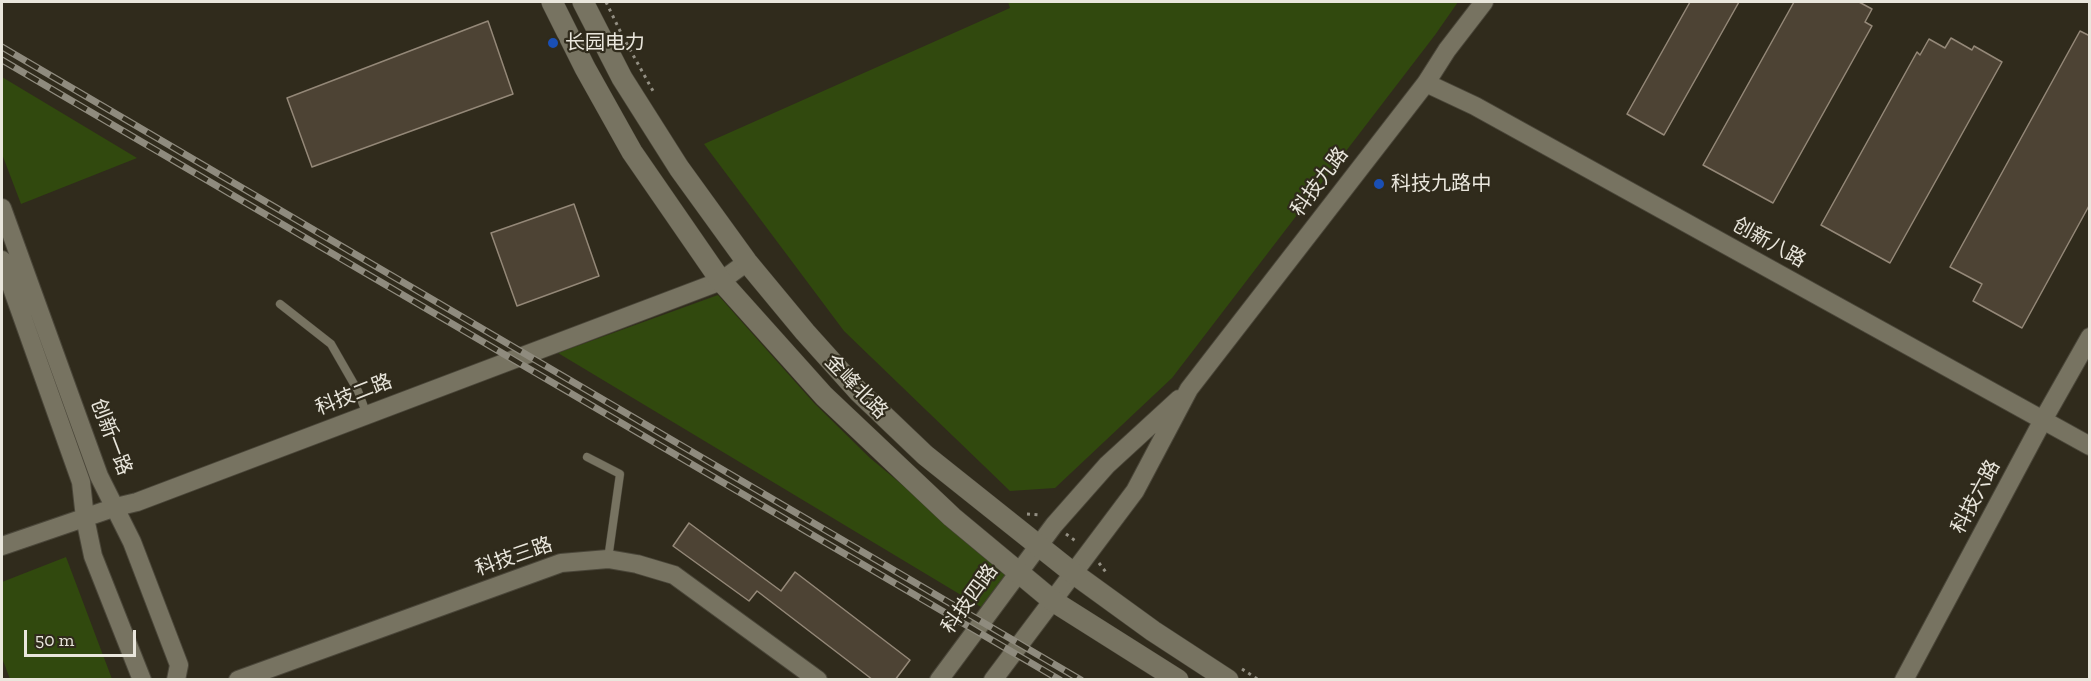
<!DOCTYPE html>
<meta charset="utf-8">
<style>
body{margin:0}
#map{position:relative;width:2091px;height:681px;overflow:hidden;background:#302b1c;font-family:"Zilla Slab",serif}
canvas{display:block}
.frame{position:absolute;inset:0;border:3px solid #e9e6dc;pointer-events:none}
.scale{position:absolute;left:24px;top:630px;width:112px;height:27px;box-sizing:border-box;border:3px solid #e9e6dc;border-top:0;padding-left:8px;font-size:18px;line-height:21px;white-space:nowrap;color:#e9e6dc;-webkit-text-stroke:4px #302b1c;paint-order:stroke}
</style>
<div id="map">
<canvas width="2091" height="681"></canvas>
<div class="frame"></div>
<div class="scale">50 m</div>
</div>
<script>
const context = document.querySelector('canvas').getContext('2d');
context.lineJoin = 'round';
function fillPath(path, color) {
  context.fillStyle = color;
  context.fill(path, 'evenodd');
}
function shape(rows) {
  const path = new Path2D();
  for (const r of rows) {
    path.moveTo(r[0], r[1]);
    for (let i = 2; i < r.length; i += 2) path.lineTo(r[i], r[i + 1]);
  }
  return path;
}
function stroke(path, color, width, dash) {
  context.strokeStyle = color;
  context.lineWidth = width;
  context.lineCap = dash ? 'butt' : 'round';
  context.setLineDash(dash || []);
  context.stroke(path);
}
function write(font, color, halo, rows, align = 'center') {
  context.font = font + ' "Zilla Slab","Noto Sans SC",serif';
  context.lineWidth = 4.5;
  context.setLineDash([]);
  context.textBaseline = 'middle';
  context.strokeStyle = halo;
  context.fillStyle = color;
  for (const [text, x, y, turn = 0] of rows) {
    context.save();
    context.translate(x, y);
    context.rotate((+turn || 0) * Math.PI / 180);
    context.textAlign = isNaN(turn) ? turn : align;
    if (halo) context.strokeText(text, 0, 0);
    context.fillText(text, 0, 0);
    context.restore();
  }
}
fillPath(shape([
 [1008,2,1458,2,1435,35,1172,378,1055,488,1010,491,844,331,704,144,1010,8],
 [2,77,137,158,21,204,2,154],
 [718,295,814,403,870,458,1007,572,981,607,558,353],
 [66,557,112,679,10,679,2,658,2,582]
]), '#31490e');
const building = shape([
 [1690,2,1739,2,1664,135,1627,114,1690,2],
 [1794,2,1859,2,1872,9,1865,22,1872,26,1773,203,1703,165,1794,2],
 [488,21,513,94,312,167,287,98,488,21],
 [2080,31,2090,36,2090,204,2022,328,1973,301,1982,284,1950,267,2080,31],
 [1951,38,1972,50,1974,46,2002,62,1890,263,1821,225,1917,52,1920,55,1929,39,1945,48,1951,38],
 [574,204,599,276,517,306,491,233,574,204],
 [689,523,781,591,795,572,910,660,895,680,873,680,757,591,749,601,673,546,689,523]
]);
fillPath(building, '#4d4334');
stroke(building, '#948878', 1.5);
const service = shape([
 [280,304,331,344,358,391,367,415],
 [587,457,620,474,608,559]
]);
const tertiary = shape([
 [1426,83,1475,106,2090,446],
 [2,208,99,476,132,542,179,665,176,680],
 [2,260,81,482,85,518,93,556,142,680],
 [2,546,116,507,137,502,721,281,747,262],
 [238,680,561,563,608,559,637,564,674,575,818,680],
 [939,680,1054,525,1107,465,1179,399],
 [993,680,1135,491,1189,389,1426,83,1447,50,1484,2],
 [1904,680,2043,420,2090,337]
]);
const secondary = shape([
 [552,2,585,68,632,152,721,281,824,396,952,517,1053,601,1178,680],
 [583,2,622,78,679,168,747,262,805,332,859,392,925,455,1073,573,1153,631,1228,680]
]);
stroke(service, '#4a4639', 9);
stroke(tertiary, '#4a4639', 20);
stroke(secondary, '#4a4639', 22);
stroke(shape([
 [606,2,622,35,653,91],
 [1027,514,1041,515],
 [1066,534,1077,542],
 [1099,563,1108,575],
 [1242,669,1259,680]
]), '#938f83', 3, [3, 4.5]);
stroke(service, '#777361', 8);
stroke(tertiary, '#777361', 18);
stroke(secondary, '#777361', 21);
const rail = shape([
 [2,47,1081,680],
 [2,60,1060,680]
]);
stroke(rail, '#8f8b7e', 7);
stroke(rail, '#302b1c', 4.5, [14]);
for (const [x, y, r, color] of [
 [553,43,6,"#1a4fb4"],
 [1379,184,6,"#1a4fb4"]
]) {
  const dot = new Path2D();
  dot.arc(x, y, r, 0, 2 * Math.PI);
  context.fillStyle = color;
  context.fill(dot);
  stroke(dot, '#302b1c', 2);
}
write('20px', '#e9e6dc', '#302b1c', [
 ["长园电力",565,43],
 ["科技九路中",1391,184]
], 'left');
write('20px', '#e9e6dc', '#302b1c', [
 ["科技九路",1320,182,-53],
 ["创新八路",1769,243,29],
 ["金峰北路",856,387,46],
 ["科技二路",354,395,-21],
 ["创新一路",111,437,69],
 ["科技六路",1976,497,-62],
 ["科技三路",514,557,-19],
 ["科技四路",970,599,-54]
]);
</script>
